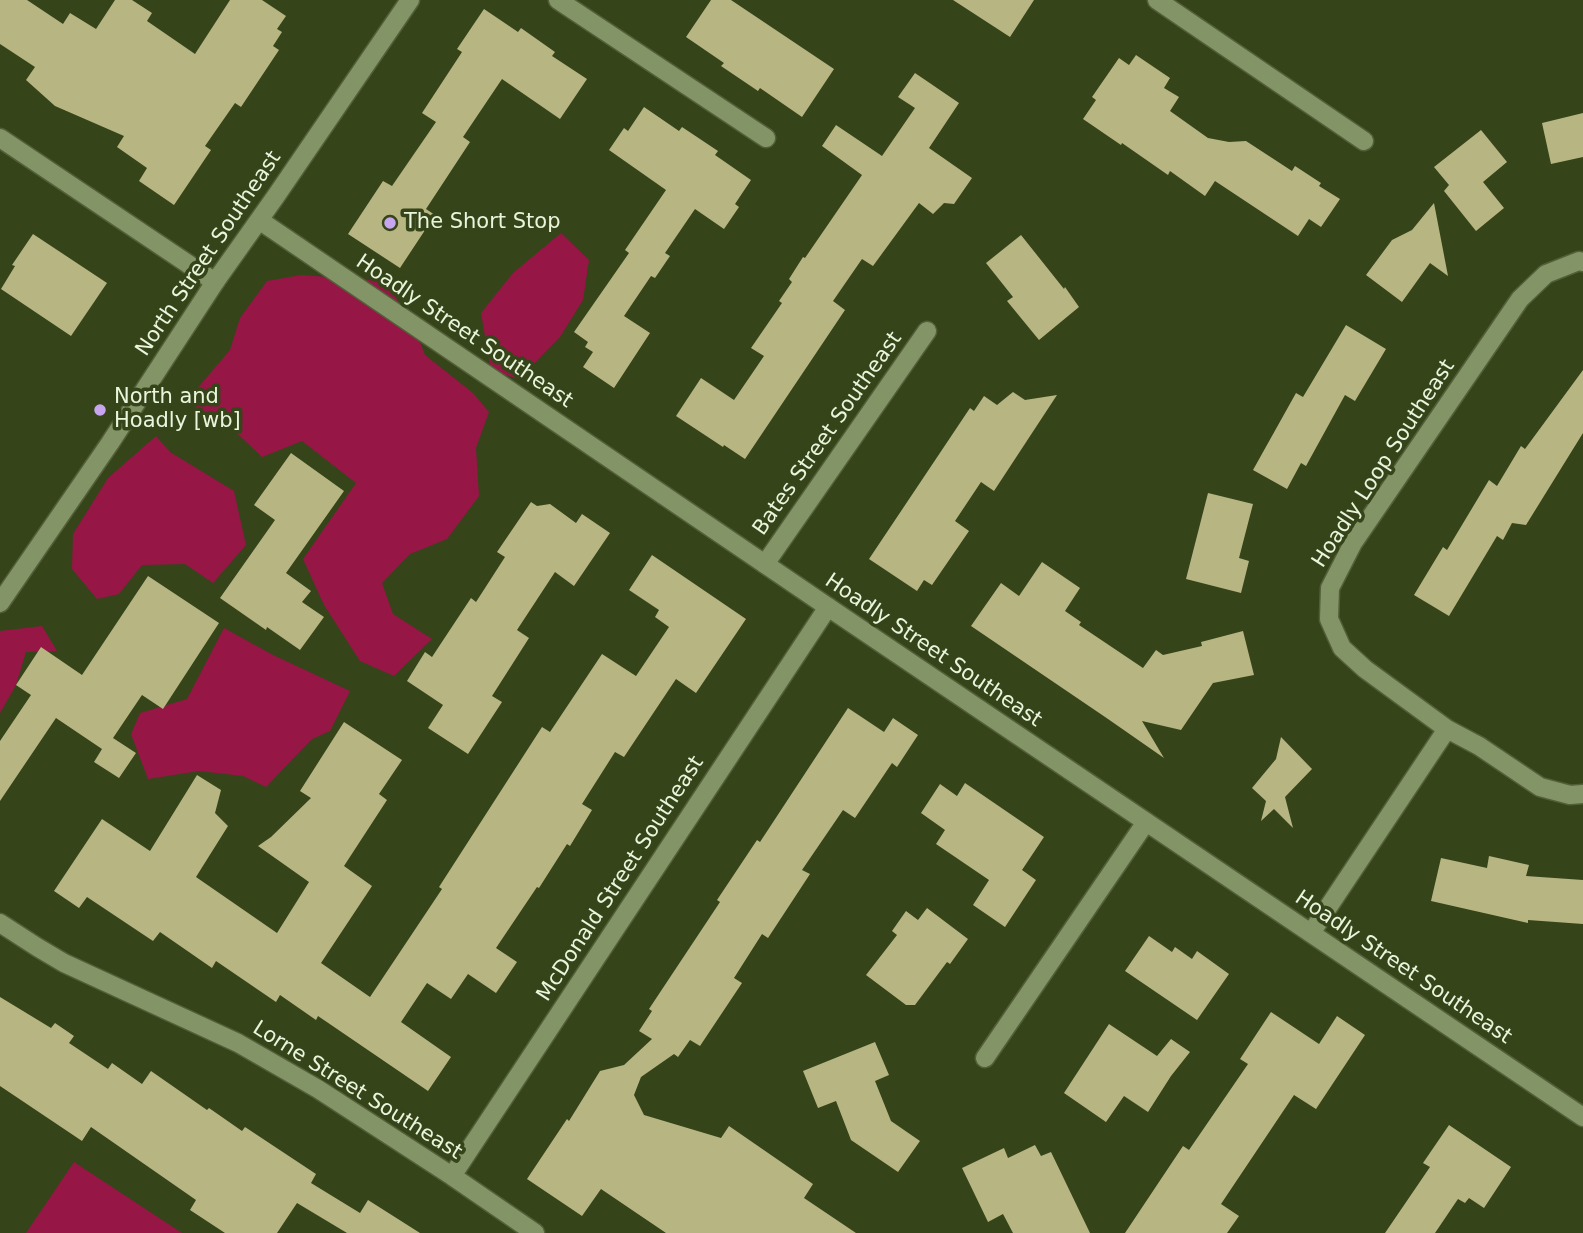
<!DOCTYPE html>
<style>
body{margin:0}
canvas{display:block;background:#354419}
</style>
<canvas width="1583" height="1233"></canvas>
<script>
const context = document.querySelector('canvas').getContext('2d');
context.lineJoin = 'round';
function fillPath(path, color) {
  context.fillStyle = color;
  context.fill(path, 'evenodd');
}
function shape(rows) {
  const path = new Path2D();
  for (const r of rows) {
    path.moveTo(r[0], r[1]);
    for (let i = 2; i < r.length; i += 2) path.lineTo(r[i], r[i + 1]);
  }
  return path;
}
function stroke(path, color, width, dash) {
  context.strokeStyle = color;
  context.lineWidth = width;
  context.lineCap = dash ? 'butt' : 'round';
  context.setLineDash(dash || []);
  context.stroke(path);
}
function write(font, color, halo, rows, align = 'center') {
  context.font = font + ' "DejaVu Sans",sans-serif';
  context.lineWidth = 7;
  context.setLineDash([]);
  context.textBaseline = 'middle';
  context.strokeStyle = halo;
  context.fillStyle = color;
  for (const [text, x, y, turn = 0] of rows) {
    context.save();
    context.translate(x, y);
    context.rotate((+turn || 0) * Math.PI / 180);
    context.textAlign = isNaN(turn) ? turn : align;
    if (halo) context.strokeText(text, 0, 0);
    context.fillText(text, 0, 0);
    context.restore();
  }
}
fillPath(shape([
 [561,233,589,260,583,300,560,337,519,379,491,371,481,313,513,273],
 [301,275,382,281,409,314,425,355,473,393,489,412,476,448,479,496,447,539,410,554,382,583,393,614,432,639,394,676,360,661,324,605,303,559,356,483,302,441,262,457,222,419,195,410,195,391,230,350,240,318,267,281],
 [156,436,170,452,234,491,246,545,213,583,185,564,142,565,119,594,97,599,72,569,73,534,108,478],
 [42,626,57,651,26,652,16,685,0,713,0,631],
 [224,628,273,655,350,691,330,731,312,739,266,787,243,776,199,771,148,779,131,734,140,713,187,699],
 [74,1162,182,1233,26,1233]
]), '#961646');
fillPath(shape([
 [0,0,27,0,63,24,70,13,96,29,115,0,132,0,152,13,147,21,195,54,230,0,262,0,286,16,277,29,282,32,273,46,279,50,241,107,235,103,205,146,211,150,174,205,139,181,147,168,117,147,124,136,55,106,26,80,35,67,0,44],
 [711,0,731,0,834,69,802,117,760,88,758,91,721,66,724,63,686,37],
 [953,0,1034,0,1010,37],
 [484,9,518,32,521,28,555,52,552,56,587,79,560,119,502,79,463,137,470,142,426,209,435,215,400,268,348,234,383,181,392,186,436,122,422,113,462,52,457,49],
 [1136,55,1170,78,1164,88,1179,97,1170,111,1208,138,1229,142,1246,141,1292,171,1295,166,1321,183,1319,186,1340,199,1321,227,1309,219,1298,236,1215,181,1205,196,1170,171,1168,175,1122,143,1121,145,1083,119,1096,100,1092,97,1119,58,1129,65],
 [915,73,959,103,929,148,972,178,954,204,944,203,933,214,919,203,873,266,862,259,833,301,845,310,745,459,724,445,723,447,676,416,701,378,734,400,764,356,751,348,782,303,779,301,792,282,789,279,803,257,805,258,862,175,822,146,836,125,882,156,915,108,898,97],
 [644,107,679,131,682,127,718,151,715,155,751,180,735,204,739,207,724,229,695,209,665,253,670,256,655,278,651,276,624,316,650,333,614,388,583,367,593,352,585,347,588,342,574,332,629,253,625,250,666,190,609,150,624,128,628,131],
 [1583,113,1583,157,1551,164,1542,123],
 [1481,130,1507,162,1483,182,1504,208,1476,231,1444,191,1449,185,1434,167],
 [1434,203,1448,276,1430,263,1402,302,1366,275,1392,240,1412,230],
 [33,234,107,283,71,336,1,289,15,266,12,265],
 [1021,235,1064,289,1065,287,1079,307,1039,340,1007,301,1013,297,986,263],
 [1346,325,1386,349,1355,401,1345,395,1306,466,1301,463,1287,489,1253,470,1296,393,1303,397],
 [1583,370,1583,433,1526,525,1512,523,1503,540,1497,536,1449,616,1414,595,1443,547,1447,550,1489,480,1497,486,1521,446,1525,449],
 [1013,392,1025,400,1057,395,994,491,981,482,955,521,969,531,932,585,924,580,917,591,869,559,970,408,974,411,984,396,997,405],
 [291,453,344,491,286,573,311,591,302,602,324,617,300,650,267,627,266,630,220,598,275,520,254,505],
 [1208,493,1253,504,1239,558,1249,561,1241,593,1186,579],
 [531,502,537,506,550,504,576,523,582,514,610,533,574,586,555,572,517,630,529,638,492,696,502,702,468,754,428,728,443,705,407,681,425,652,432,657,471,598,476,602,505,557,497,552],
 [652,555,746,619,696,693,676,679,624,757,615,752,582,804,592,810,570,846,567,844,539,888,537,887,496,948,517,962,496,993,468,974,451,999,427,983,401,1022,451,1057,428,1091,318,1016,316,1020,280,995,276,1002,216,961,212,968,160,932,153,941,87,897,79,908,54,891,102,819,150,851,197,775,221,790,215,813,228,826,196,877,277,933,309,882,258,846,271,837,311,798,300,791,344,722,402,760,379,794,387,800,344,866,372,886,321,963,370,997,442,889,439,887,542,727,550,732,602,654,636,676,669,627,655,617,659,610,629,590],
 [1042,562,1080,588,1065,611,1081,622,1079,625,1143,668,1156,650,1163,655,1202,646,1201,642,1243,631,1254,675,1213,683,1181,730,1142,721,1164,758,1108,719,971,626,1001,583,1019,596],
 [148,576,219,623,163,709,142,695,113,738,136,753,119,778,94,762,102,749,56,718,0,801,0,741,31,695,16,685,41,647,82,675],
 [848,708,884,732,893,718,918,735,897,767,892,763,855,818,843,810,802,870,810,874,768,938,762,934,734,978,742,983,700,1046,690,1040,678,1057,674,1054,641,1077,634,1095,644,1115,721,1138,729,1126,813,1184,804,1198,856,1233,666,1233,601,1189,582,1216,527,1179,567,1119,569,1121,600,1071,624,1065,652,1039,639,1031,652,1011,649,1009,720,902,717,900,757,840,760,842],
 [1281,737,1312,769,1285,797,1293,828,1274,809,1261,821,1266,801,1252,788,1276,759],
 [965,783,1044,837,1022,870,1036,880,1005,927,973,905,989,880,936,844,945,830,921,813,940,784,957,796],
 [1489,856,1529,865,1526,876,1583,880,1583,924,1528,920,1528,923,1431,901,1441,858,1487,868],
 [927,908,968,939,950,964,947,962,915,1005,906,1005,866,975,897,935,892,931,906,911,918,920],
 [1149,936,1172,952,1175,947,1192,959,1197,951,1229,974,1197,1020,1125,971],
 [0,997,51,1028,55,1023,74,1036,69,1043,108,1069,112,1063,142,1084,151,1071,207,1110,209,1108,242,1131,245,1127,316,1174,311,1183,360,1213,368,1200,420,1233,347,1233,297,1203,277,1233,225,1233,190,1210,196,1200,91,1127,82,1141,0,1086],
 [1271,1012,1319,1044,1337,1016,1365,1035,1316,1109,1294,1095,1221,1204,1239,1216,1227,1233,1125,1233,1183,1146,1189,1150,1248,1064,1240,1059],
 [1109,1024,1157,1056,1171,1039,1190,1052,1171,1076,1148,1112,1124,1096,1106,1122,1064,1093],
 [875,1042,889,1075,875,1081,891,1121,920,1141,898,1172,851,1140,836,1101,818,1108,803,1071],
 [1449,1125,1511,1167,1484,1208,1469,1198,1465,1203,1458,1199,1435,1233,1385,1233,1430,1167,1423,1163],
 [1035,1145,1041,1156,1051,1152,1090,1233,1013,1233,1003,1214,988,1222,962,1168,1004,1148,1008,1158]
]), '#b7b582');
const minor = shape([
 [558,0,766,138],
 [1157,0,1364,141],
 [0,138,215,282],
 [1583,262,1579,261,1546,274,1520,299,1353,543,1330,588,1329,619,1342,648,1365,669,1447,729,1479,746,1540,787,1570,795,1583,794],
 [765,564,927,331],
 [0,923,37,947,64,963,238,1043,318,1089,452,1176,535,1233],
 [1311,933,1447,729],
 [985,1058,1146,822],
 [452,1176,828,607]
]);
const tertiary = shape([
 [259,220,828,607,1583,1117],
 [0,603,110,443,215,282,276,196,410,0]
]);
stroke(minor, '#535f39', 21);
stroke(tertiary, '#535f39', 21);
stroke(minor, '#839567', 18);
stroke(tertiary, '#839567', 18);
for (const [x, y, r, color] of [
 [390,223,7,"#c8a6ef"],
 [100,410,7,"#c8a6ef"]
]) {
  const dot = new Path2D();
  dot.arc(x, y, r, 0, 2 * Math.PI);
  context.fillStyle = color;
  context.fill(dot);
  stroke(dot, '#354419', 2.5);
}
write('21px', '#ebf5dd', '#354419', [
 ["The Short Stop",404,223],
 ["North and",114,398],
 ["Hoadly [wb]",114,422]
], 'left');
write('21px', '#ebf5dd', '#354419', [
 ["North Street Southeast",209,254,-56],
 ["Hoadly Street Southeast",464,332,34],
 ["Bates Street Southeast",828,434,-55],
 ["Hoadly Loop Southeast",1384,464,-57],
 ["Hoadly Street Southeast",933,651,34],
 ["McDonald Street Southeast",621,879,-57],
 ["Hoadly Street Southeast",1403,968,34],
 ["Lorne Street Southeast",357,1091,32]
]);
</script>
